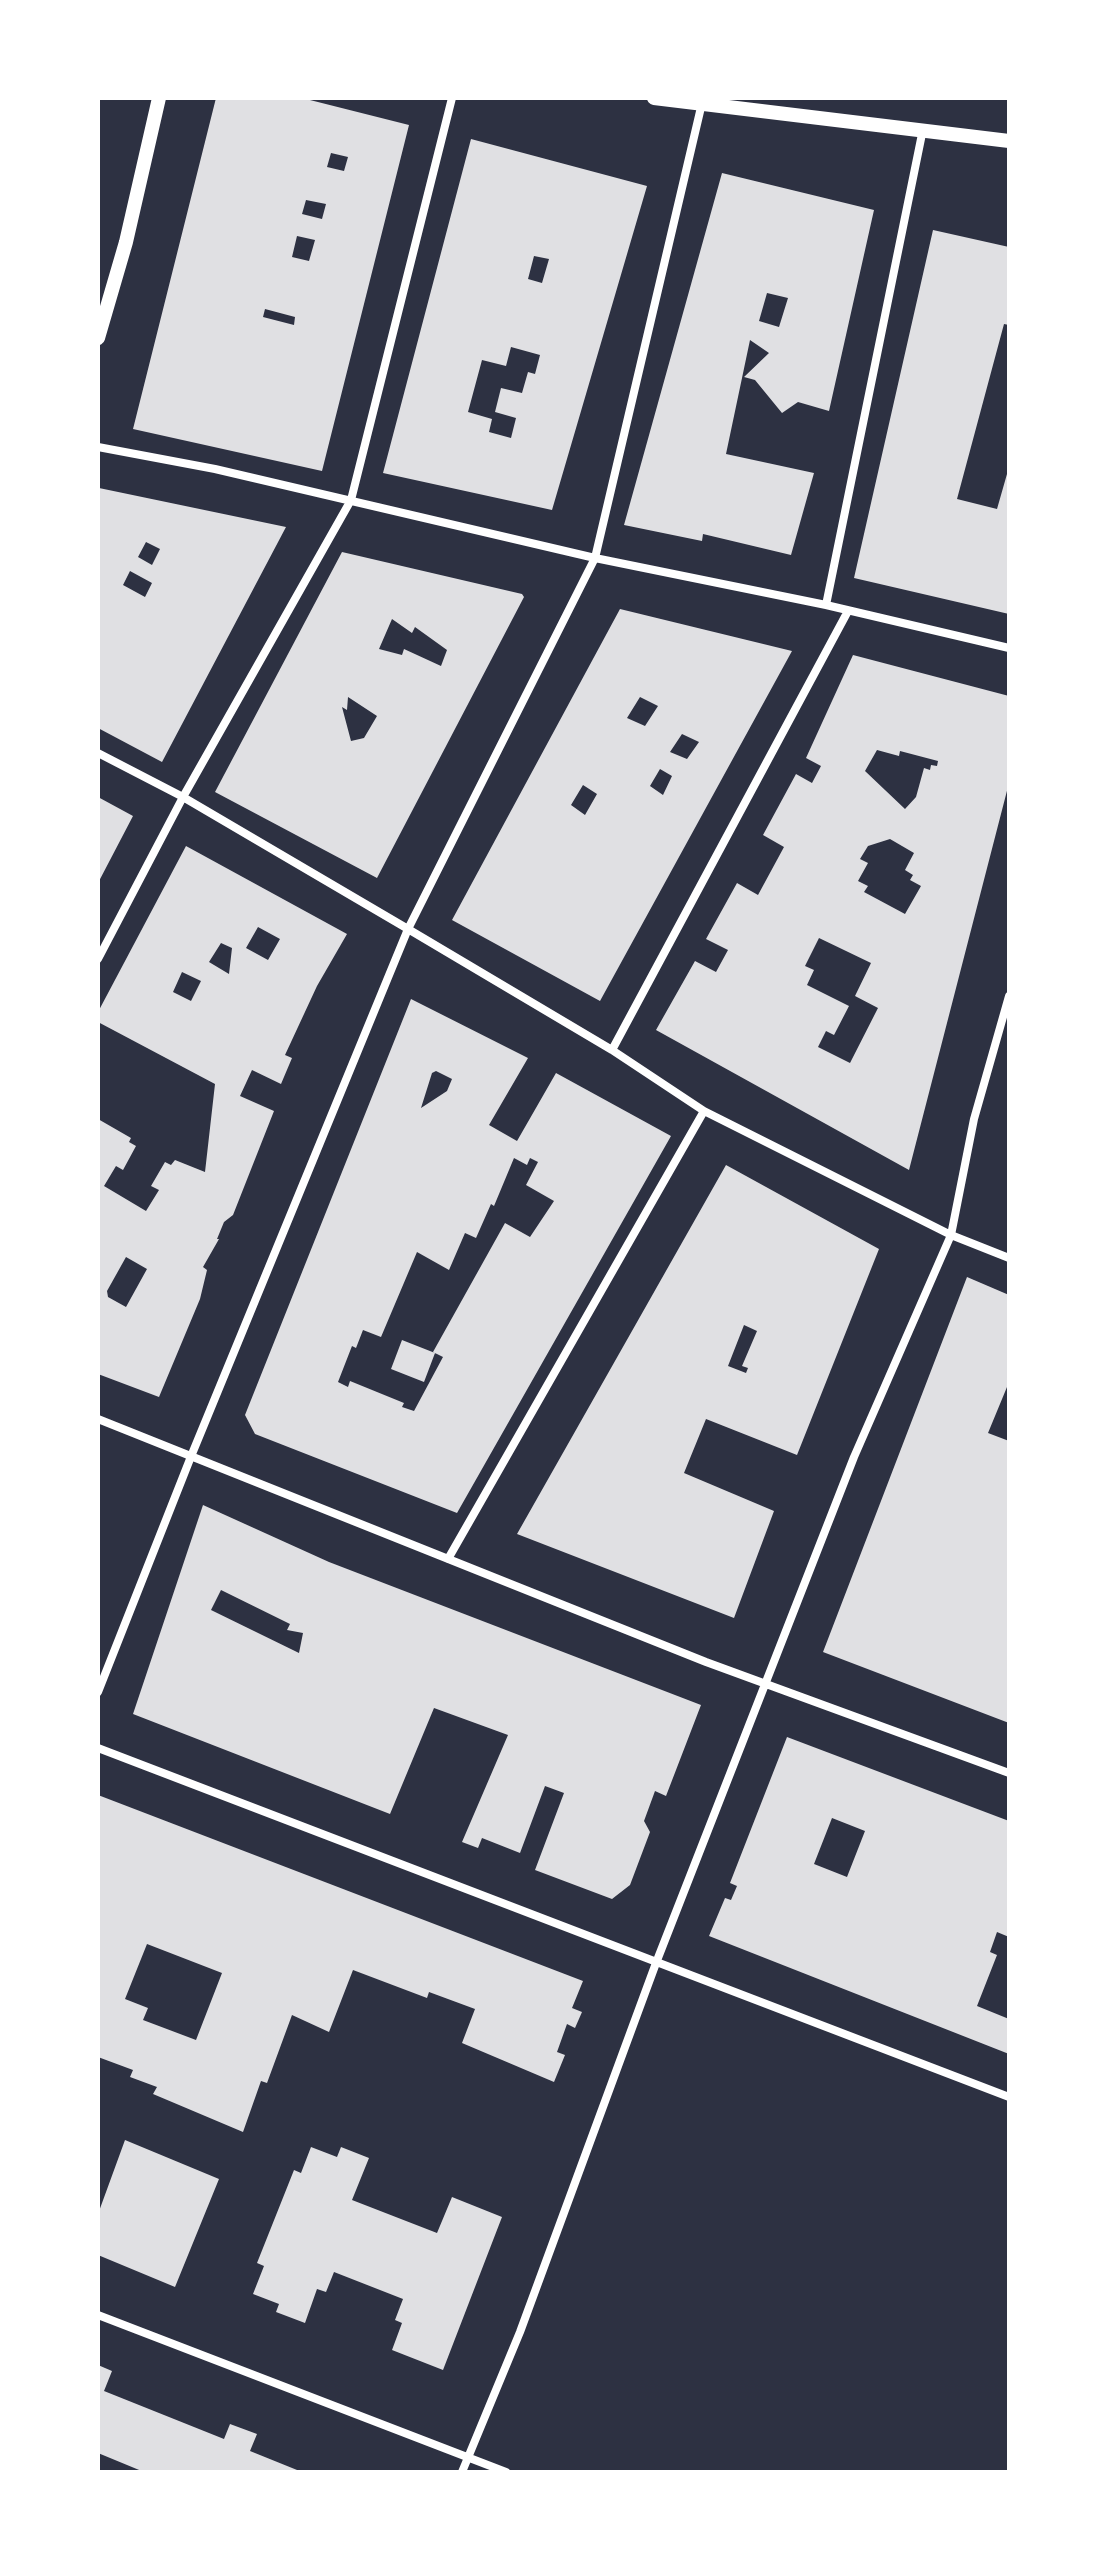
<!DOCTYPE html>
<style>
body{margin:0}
#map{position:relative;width:1107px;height:2570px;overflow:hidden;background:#2d3142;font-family:Quicksand,sans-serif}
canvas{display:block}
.frame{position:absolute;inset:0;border:100px solid #fff;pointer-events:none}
</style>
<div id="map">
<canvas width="1107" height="2570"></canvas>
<div class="frame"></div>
</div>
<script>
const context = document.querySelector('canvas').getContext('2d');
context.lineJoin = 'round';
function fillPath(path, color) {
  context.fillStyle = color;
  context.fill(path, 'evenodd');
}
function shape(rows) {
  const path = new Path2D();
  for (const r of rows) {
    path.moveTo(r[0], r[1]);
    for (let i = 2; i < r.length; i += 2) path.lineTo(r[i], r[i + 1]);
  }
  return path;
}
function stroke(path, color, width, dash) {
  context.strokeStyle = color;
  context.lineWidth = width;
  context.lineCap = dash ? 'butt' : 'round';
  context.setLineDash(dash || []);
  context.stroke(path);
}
fillPath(shape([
 [216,98,302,98,409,125,322,471,133,429],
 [331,153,348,157,344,171,327,167],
 [306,200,326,204,322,219,302,214],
 [297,236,315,240,309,261,292,257],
 [265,309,295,317,294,325,263,317],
 [471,139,647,186,552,510,383,473],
 [534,256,549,259,542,283,528,279],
 [511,347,540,355,535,374,528,372,522,393,501,388,495,412,516,418,511,438,489,432,492,419,468,412,482,360,506,366],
 [722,173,874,210,829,411,798,402,782,413,755,380,744,377,769,353,750,340,726,454,814,473,791,555,703,534,702,541,624,525],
 [767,293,788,298,779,327,759,321],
 [933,230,1009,247,1009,325,1004,324,957,499,997,509,1009,467,1009,614,854,578],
 [99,488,286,527,162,762,98,728],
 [146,542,160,549,152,565,138,557],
 [130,571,152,583,145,597,123,585],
 [342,552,522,594,524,597,377,878,215,792],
 [392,619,412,633,415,627,447,650,441,666,404,649,402,655,379,649],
 [348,697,377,716,364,738,351,741,342,707,347,710],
 [620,609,792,651,600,1001,452,920],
 [640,697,658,706,645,726,627,718],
 [682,734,699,742,687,759,670,752],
 [660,769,672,776,663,795,650,786],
 [583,785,597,794,585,815,571,805],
 [853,655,1009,696,1009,783,909,1170,656,1030,695,961,716,972,728,950,706,939,737,883,758,895,784,847,763,835,796,774,812,783,821,766,806,758],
 [877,750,899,756,900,751,938,761,937,766,931,765,930,770,924,768,916,797,905,809,865,771],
 [890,839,914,853,905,870,913,875,910,880,921,886,905,914,864,892,868,886,858,881,868,863,860,859,868,846],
 [819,938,871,963,855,996,878,1008,850,1063,818,1047,826,1031,834,1035,849,1006,807,985,814,970,805,966],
 [98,797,133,816,98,883],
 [186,846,347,934,317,986,285,1055,292,1058,281,1084,252,1070,240,1096,274,1111,233,1215,224,1222,217,1239,219,1239,203,1267,207,1270,200,1299,159,1397,98,1374,98,1119,131,1138,129,1142,136,1146,123,1170,116,1166,104,1186,146,1211,159,1190,151,1186,165,1162,171,1165,175,1160,205,1172,215,1084,98,1022,98,1012],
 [258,927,280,939,268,960,246,948],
 [221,943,232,948,229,974,209,962],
 [182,972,201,981,191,1001,173,992],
 [126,1257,147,1269,126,1307,108,1297,107,1291],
 [411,999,528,1058,489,1125,517,1141,556,1073,671,1136,457,1513,255,1434,245,1415],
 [436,1071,452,1079,447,1091,421,1108,432,1073],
 [514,1158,527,1165,530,1158,538,1162,526,1185,554,1201,530,1237,505,1223,433,1352,443,1357,414,1411,402,1407,404,1403,350,1381,348,1387,338,1382,352,1346,356,1348,363,1330,381,1337,417,1252,449,1270,465,1233,476,1238,491,1204,494,1206],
 [726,1165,879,1249,797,1455,706,1419,684,1473,774,1511,734,1618,517,1534],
 [744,1325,757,1331,742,1366,748,1368,746,1373,728,1366],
 [967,1277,1009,1295,1009,1388,1007,1387,988,1433,1009,1441,1009,1723,823,1652],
 [402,1340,435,1353,424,1382,391,1369],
 [203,1505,329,1562,701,1705,666,1796,655,1791,644,1821,650,1832,630,1885,612,1899,535,1870,564,1793,545,1786,520,1853,482,1838,478,1848,462,1842,508,1735,434,1708,390,1814,133,1714],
 [221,1590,290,1624,287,1630,303,1633,299,1653,211,1610],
 [787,1737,1009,1821,1009,1937,997,1932,990,1952,997,1955,977,2006,1009,2019,1009,2054,709,1936,725,1898,731,1900,737,1886,730,1883],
 [832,1818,865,1831,847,1877,814,1864],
 [98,1795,583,1981,572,2008,582,2012,575,2028,567,2024,557,2052,565,2055,554,2082,462,2043,475,2009,429,1992,427,1998,353,1970,329,2032,292,2015,267,2083,261,2081,243,2132,153,2094,157,2087,130,2077,133,2070,98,2057],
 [147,1944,222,1973,196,2040,143,2020,148,2008,125,1999],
 [125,2140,219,2179,175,2287,98,2255,98,2214],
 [311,2147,337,2157,341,2147,369,2158,352,2200,437,2233,452,2197,502,2217,443,2370,392,2350,402,2323,395,2320,403,2299,334,2272,326,2292,317,2289,305,2323,276,2312,279,2304,253,2294,264,2266,257,2263,294,2170,301,2173],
 [98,2365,112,2371,104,2391,224,2439,230,2424,257,2434,250,2451,302,2472,144,2472,98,2453]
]), '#e0e0e3');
stroke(shape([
 [98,447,215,469,595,558,826,605,1009,648],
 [826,605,923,129],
 [98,753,183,797,408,929,612,1050,704,1111,951,1235,1009,1258],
 [98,959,183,797,351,500,452,98],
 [612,1050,848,611],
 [98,1419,706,1662,1009,1773],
 [448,1559,704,1111],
 [98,1692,192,1454,408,929,595,558,702,103],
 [98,1748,1009,2097],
 [98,2315,506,2472],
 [462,2472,520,2332,656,1963,854,1457,951,1235,974,1119,1009,996]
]), '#fff', 8);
stroke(shape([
 [654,98,1009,141],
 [98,338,126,242,159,98]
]), '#fff', 14);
</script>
